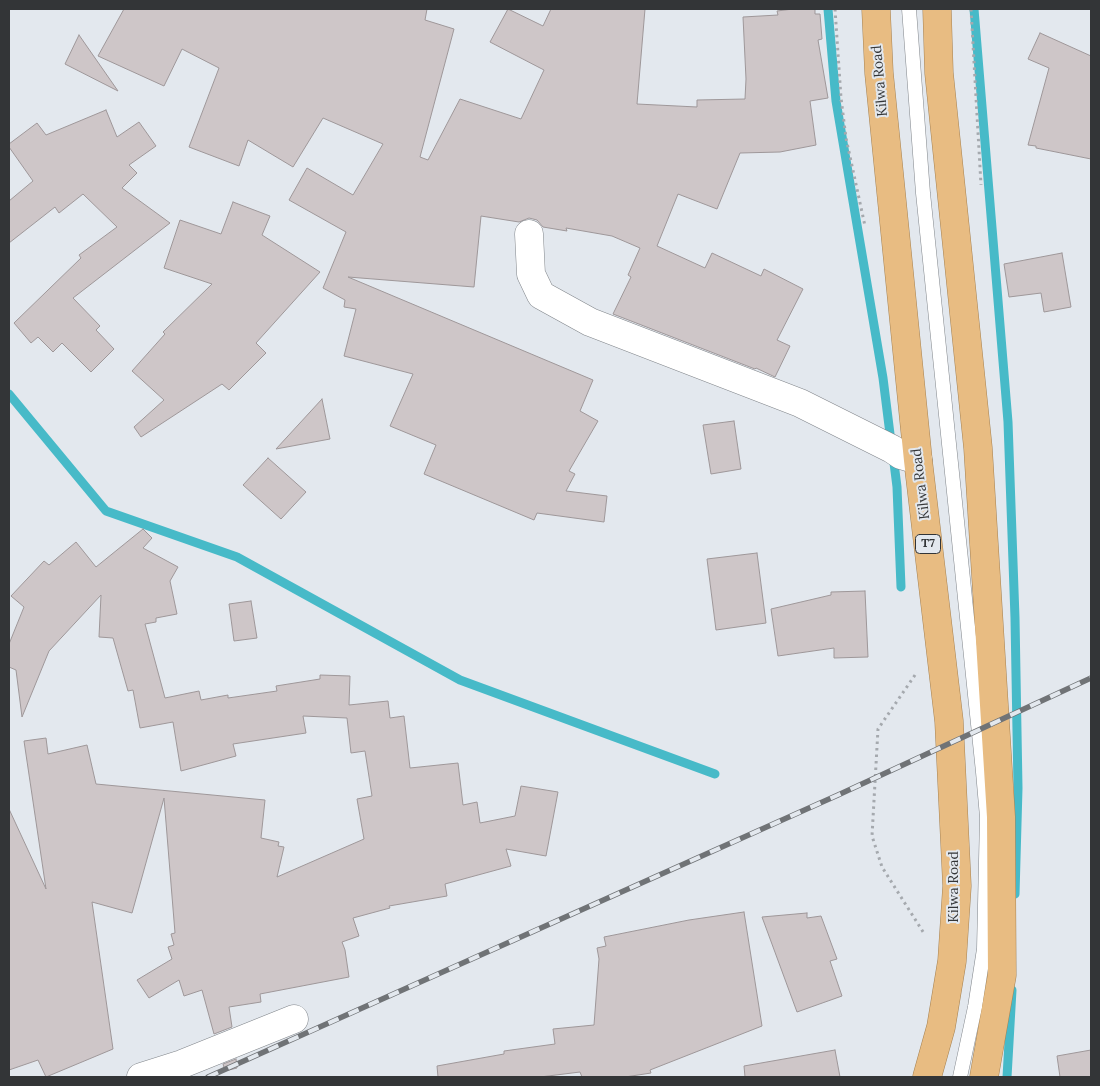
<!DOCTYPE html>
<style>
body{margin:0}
#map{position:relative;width:1100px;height:1086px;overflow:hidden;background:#e3e8ee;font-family:Lora,serif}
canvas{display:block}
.frame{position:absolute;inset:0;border:10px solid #333537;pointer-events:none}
</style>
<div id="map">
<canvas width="1100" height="1086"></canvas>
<div class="frame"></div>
</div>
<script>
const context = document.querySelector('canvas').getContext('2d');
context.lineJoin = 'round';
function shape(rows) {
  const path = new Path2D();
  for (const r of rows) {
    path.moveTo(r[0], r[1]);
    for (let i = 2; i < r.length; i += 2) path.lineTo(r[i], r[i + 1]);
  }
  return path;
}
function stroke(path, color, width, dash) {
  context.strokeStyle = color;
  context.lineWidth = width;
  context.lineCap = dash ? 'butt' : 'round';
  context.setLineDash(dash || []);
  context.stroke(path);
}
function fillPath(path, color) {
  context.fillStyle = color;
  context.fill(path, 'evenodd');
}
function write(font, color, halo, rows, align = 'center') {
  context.font = font + ' Lora,serif';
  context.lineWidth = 4;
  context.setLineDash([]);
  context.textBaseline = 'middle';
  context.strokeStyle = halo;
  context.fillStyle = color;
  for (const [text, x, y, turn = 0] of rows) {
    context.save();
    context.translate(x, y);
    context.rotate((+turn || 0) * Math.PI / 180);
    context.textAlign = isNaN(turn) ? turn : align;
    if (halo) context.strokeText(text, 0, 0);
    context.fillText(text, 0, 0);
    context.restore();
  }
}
stroke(shape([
 [828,9,836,101,883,378,891,442],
 [974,9,1008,422,1015,618,1018,788,1015,894],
 [9,394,106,511,237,557,460,680,715,774],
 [893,455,897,487,901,587],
 [1007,1077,1012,990]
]), '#47bac8', 9);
const building = shape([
 [124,9,427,9,425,20,454,29,420,157,428,160,460,99,521,119,544,70,490,42,508,9,543,26,551,9,645,9,637,104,697,107,697,100,745,99,746,79,743,17,778,15,777,11,793,9,815,9,815,14,820,14,822,39,818,40,828,98,810,101,816,145,780,152,740,153,717,209,678,194,657,246,705,268,712,253,761,276,764,269,803,289,777,340,790,346,775,377,756,368,755,369,613,314,631,277,628,275,640,248,612,236,566,228,567,231,543,227,537,220,529,218,519,222,481,216,474,287,348,277,593,380,580,411,598,421,569,471,575,474,566,491,607,496,604,522,537,513,534,520,424,474,436,445,390,426,413,374,344,356,356,309,344,307,345,300,323,288,346,232,289,200,307,168,353,195,383,144,323,118,293,167,248,140,239,166,189,147,219,68,182,49,164,86,98,56,124,9],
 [1040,33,1091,56,1091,159,1036,148,1036,146,1028,145,1049,68,1028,59,1040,33],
 [79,35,118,91,65,64,79,35],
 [106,110,117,137,139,122,156,146,129,165,137,173,122,188,170,223,73,298,100,326,96,330,114,349,91,372,62,343,53,352,38,337,31,343,14,323,81,258,79,255,117,227,83,194,59,213,55,207,9,243,9,201,33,181,9,147,9,144,37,123,46,135,106,110],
 [233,202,270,216,262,235,320,272,256,343,266,353,229,390,222,384,141,437,134,427,164,400,132,371,165,334,163,332,212,284,164,268,180,220,221,234,233,202],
 [1062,253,1071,307,1044,312,1041,293,1009,297,1004,264,1062,253],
 [322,399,330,439,276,449,322,399],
 [734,421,741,469,711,474,703,425,734,421],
 [268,458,306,492,281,519,243,485,268,458],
 [143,529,152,538,143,548,178,567,170,581,177,614,156,618,156,622,145,624,165,698,199,691,201,700,228,695,228,698,277,691,276,686,320,679,320,675,350,676,349,705,388,701,390,718,404,716,410,768,458,763,463,805,477,802,480,823,515,816,521,786,558,792,546,856,506,849,511,866,445,884,447,896,389,906,390,908,353,918,359,936,342,942,345,950,349,977,260,994,261,1002,229,1007,232,1027,214,1034,202,990,184,996,179,980,149,998,137,980,172,959,168,947,174,945,171,934,175,933,164,798,132,913,92,902,113,1049,46,1077,38,1060,9,1070,9,809,46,889,24,741,46,738,48,754,87,745,96,784,265,800,261,838,279,842,278,846,284,847,277,877,364,839,357,799,372,796,365,751,351,753,347,718,303,716,306,733,233,744,236,756,181,771,173,722,140,728,133,690,128,691,113,638,99,637,101,595,49,651,22,717,16,670,9,667,9,644,24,607,11,596,44,561,49,565,76,542,96,567,143,529],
 [757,553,766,623,716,630,707,559,757,553],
 [865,591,868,657,834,658,834,648,778,656,771,609,831,595,831,592,865,591],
 [251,601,257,638,234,641,229,604,251,601],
 [744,912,762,1026,650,1070,651,1073,625,1077,582,1077,580,1072,540,1077,438,1077,437,1066,504,1054,504,1051,555,1044,553,1029,594,1025,599,959,597,948,606,946,604,937,689,920,744,912],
 [807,913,807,918,821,916,837,959,830,961,842,996,797,1012,762,917,807,913],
 [835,1050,840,1077,745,1077,744,1066,835,1050],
 [1091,1050,1091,1077,1060,1077,1057,1056,1091,1050],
 [236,1059,237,1068,225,1071,223,1064,236,1059]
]);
fillPath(building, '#cec6c8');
stroke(building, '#9e9799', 1);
const service = shape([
 [909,9,923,193,983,772,987,817,984,949,975,1007,960,1077]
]);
const minor = shape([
 [529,234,531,274,541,295,590,322,800,403,892,449,901,455,918,460],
 [141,1077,182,1064,294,1019]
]);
const trunk = shape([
 [876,9,879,73,918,460,949,721,957,886,952,961,941,1027,927,1077],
 [937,9,939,73,978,448,1001,817,1002,975,984,1077]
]);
stroke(service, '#80858a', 15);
stroke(minor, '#80858a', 29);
stroke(trunk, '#a58253', 29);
stroke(shape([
 [835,9,841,98,846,138,865,226],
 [971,9,981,185],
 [915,675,878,729,872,836,882,867,925,935]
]), '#a5a9ae', 3, [2.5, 4]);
stroke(service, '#fff', 14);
stroke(minor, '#fff', 28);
stroke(trunk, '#e8bc82', 28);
const rail = shape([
 [208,1077,838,795,1091,678]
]);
stroke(rail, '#707376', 5.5);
stroke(rail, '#e3e8ee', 4, [11]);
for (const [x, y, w] of [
 [928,544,25]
]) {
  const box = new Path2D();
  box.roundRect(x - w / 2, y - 9.5, w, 19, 4);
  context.fillStyle = '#e3e8ee';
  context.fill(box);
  stroke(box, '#333537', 1);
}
write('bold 12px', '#333537', null, [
 ["T7",928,544]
]);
write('14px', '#333537', '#e3e8ee', [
 ["Kilwa Road",880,81,-95],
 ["Kilwa Road",921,484,-97],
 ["Kilwa Road",954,887,-90]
]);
</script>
